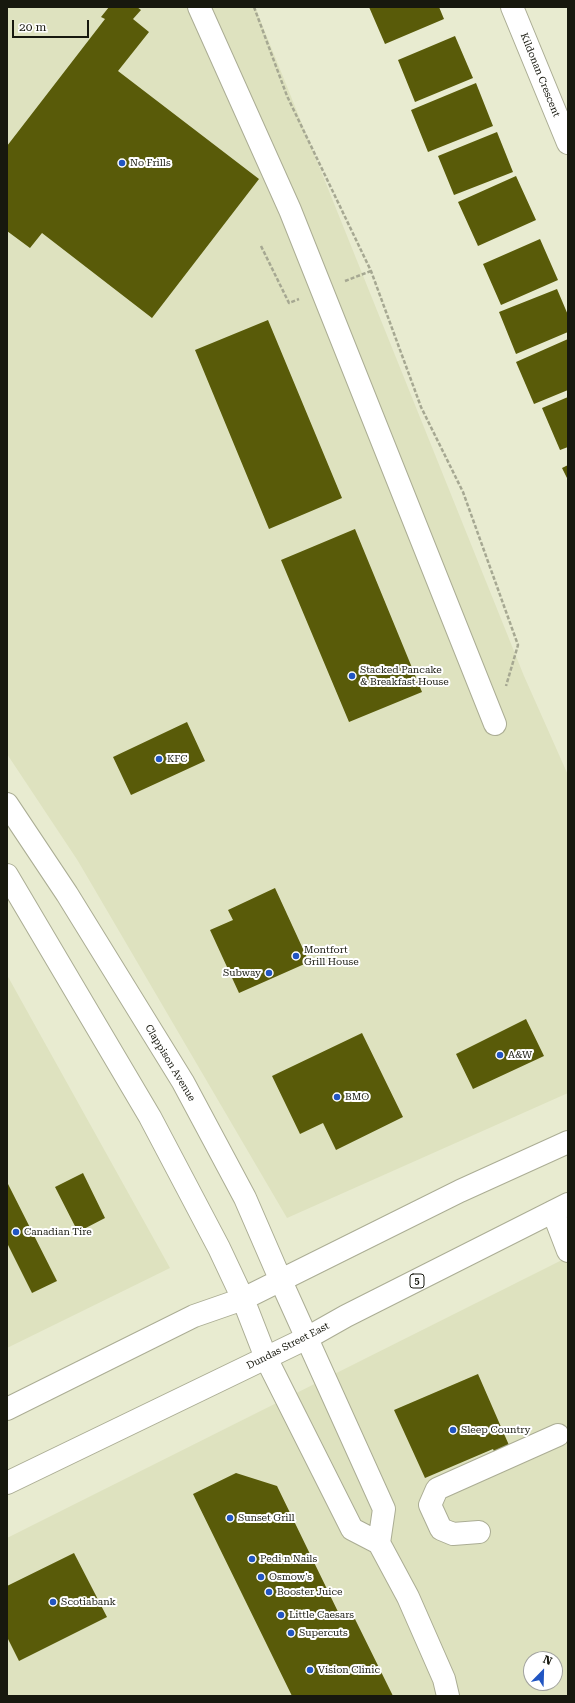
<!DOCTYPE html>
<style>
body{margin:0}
#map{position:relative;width:575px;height:1703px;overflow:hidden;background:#e8ebd0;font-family:"Roboto Serif",serif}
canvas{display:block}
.frame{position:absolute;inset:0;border:8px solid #17180e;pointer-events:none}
.north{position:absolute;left:523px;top:1651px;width:40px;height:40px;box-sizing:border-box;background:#fff;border:1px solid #a2a39f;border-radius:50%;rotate:23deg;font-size:11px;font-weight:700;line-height:16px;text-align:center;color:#17180e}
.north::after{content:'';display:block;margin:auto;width:14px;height:18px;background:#2155c2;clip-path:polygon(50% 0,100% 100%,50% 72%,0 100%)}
.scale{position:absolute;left:12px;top:20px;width:77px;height:18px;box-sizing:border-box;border:2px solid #17180e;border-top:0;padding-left:5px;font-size:12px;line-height:14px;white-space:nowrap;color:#17180e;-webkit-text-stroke:3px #fff;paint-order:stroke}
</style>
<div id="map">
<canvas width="575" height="1703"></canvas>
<div class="frame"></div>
<div class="north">N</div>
<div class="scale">20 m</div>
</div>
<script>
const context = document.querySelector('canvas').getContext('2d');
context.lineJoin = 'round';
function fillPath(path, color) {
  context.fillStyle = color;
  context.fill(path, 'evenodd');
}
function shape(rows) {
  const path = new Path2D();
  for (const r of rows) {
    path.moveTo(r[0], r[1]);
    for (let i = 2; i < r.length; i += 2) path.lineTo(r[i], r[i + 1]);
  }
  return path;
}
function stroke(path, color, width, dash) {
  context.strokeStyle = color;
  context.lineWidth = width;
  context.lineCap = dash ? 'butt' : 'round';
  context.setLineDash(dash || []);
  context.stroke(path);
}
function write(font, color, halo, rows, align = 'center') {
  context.font = font + ' "Roboto Serif",serif';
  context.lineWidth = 4;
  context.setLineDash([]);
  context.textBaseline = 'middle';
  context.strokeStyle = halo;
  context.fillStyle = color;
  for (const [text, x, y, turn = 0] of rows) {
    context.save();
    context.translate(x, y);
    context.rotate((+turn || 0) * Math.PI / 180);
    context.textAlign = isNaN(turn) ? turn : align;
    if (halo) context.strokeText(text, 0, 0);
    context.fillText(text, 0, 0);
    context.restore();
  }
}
fillPath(shape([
 [7,7,255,7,524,676,568,775,568,1093,287,1218,78,861,7,754],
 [7,975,170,1268,7,1348],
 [568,1257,568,1696,7,1696,7,1538],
 [531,1659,555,1659,555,1683,531,1683]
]), '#dee2bf');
fillPath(shape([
 [109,7,137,7,141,10,133,19,149,32,118,71,259,179,152,318,42,233,30,248,7,231,7,146,105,19,101,17],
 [369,7,439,7,444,19,385,44],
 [455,36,473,78,415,102,398,60],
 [476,83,493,126,428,152,411,110],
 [497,132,513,172,454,195,438,156],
 [516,176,536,220,478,246,458,202],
 [540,239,558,280,501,305,483,264],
 [557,289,568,315,568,332,516,354,499,312],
 [268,320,342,498,269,529,195,350],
 [568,339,568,390,534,404,516,362],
 [568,397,568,447,560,450,542,408],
 [568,465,568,480,562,468],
 [355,529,422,692,349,722,281,560],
 [187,722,205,761,131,795,113,757],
 [275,888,309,962,239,993,210,930,233,920,228,910],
 [526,1019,544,1056,473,1089,456,1054],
 [362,1033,403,1117,336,1150,323,1123,300,1134,272,1076],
 [83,1173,105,1218,78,1232,55,1187],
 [7,1182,57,1281,32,1293,7,1243],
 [478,1374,515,1459,500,1465,493,1449,425,1478,394,1410],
 [236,1473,277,1486,342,1620,353,1615,393,1696,292,1696,193,1494],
 [74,1553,107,1617,19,1661,7,1637,7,1586]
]), '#595b09');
const minor = shape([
 [199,7,290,210,495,724],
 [512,7,568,143],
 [553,1212,568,1251],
 [281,1281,384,1509,379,1543],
 [266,1358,352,1529,379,1543,408,1597,444,1679,448,1696],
 [479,1532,453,1534,441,1529,430,1505,437,1489,558,1435]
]);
const major = shape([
 [7,804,67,894,183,1082,245,1198,281,1281],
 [7,875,150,1117,219,1248,243,1299,266,1358],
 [7,1409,194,1316,243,1299,460,1191,568,1142],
 [7,1483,307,1338,346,1316,568,1204]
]);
stroke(minor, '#abad94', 24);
stroke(major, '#abad94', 24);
stroke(shape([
 [254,7,287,96,371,271,421,407,463,492,518,645,506,686],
 [261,246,289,303,299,299],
 [345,281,371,271]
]), '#a6a892', 2.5, [4, 2]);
stroke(minor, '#fff', 22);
stroke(major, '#fff', 22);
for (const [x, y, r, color] of [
 [122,163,4,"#2155c2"],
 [352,676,4,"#2155c2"],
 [159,759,4,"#2155c2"],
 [296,956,4,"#2155c2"],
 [269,973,4,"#2155c2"],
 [500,1055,4,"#2155c2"],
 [337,1097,4,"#2155c2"],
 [16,1232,4,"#2155c2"],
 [453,1430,4,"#2155c2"],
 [230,1518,4,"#2155c2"],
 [252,1559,4,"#2155c2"],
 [261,1577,4,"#2155c2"],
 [269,1592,4,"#2155c2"],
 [53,1602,4,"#2155c2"],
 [281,1615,4,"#2155c2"],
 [291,1633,4,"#2155c2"],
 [310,1670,4,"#2155c2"]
]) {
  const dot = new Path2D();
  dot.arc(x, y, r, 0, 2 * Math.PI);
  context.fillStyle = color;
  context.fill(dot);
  stroke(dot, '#fff', 1.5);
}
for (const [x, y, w] of [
 [417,1281,14]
]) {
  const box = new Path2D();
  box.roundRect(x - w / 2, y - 7, w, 14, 3);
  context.fillStyle = '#fff';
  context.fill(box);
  stroke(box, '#17180e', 1);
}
write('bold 9px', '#17180e', null, [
 ["5",417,1281]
]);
write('10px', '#17180e', '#fff', [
 ["Kildonan Crescent",540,75,68],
 ["Clappison Avenue",170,1063,59],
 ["Dundas Street East",288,1346,-27]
]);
write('10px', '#17180e', '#fff', [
 ["No Frills",130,163],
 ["Stacked Pancake",360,670],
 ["& Breakfast House",360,682],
 ["KFC",167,759],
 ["Montfort",304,950],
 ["Grill House",304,962],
 ["Subway",261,973,"right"],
 ["A&W",508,1055],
 ["BMO",345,1097],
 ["Canadian Tire",24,1232],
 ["Sleep Country",461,1430],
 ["Sunset Grill",238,1518],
 ["Pedi n Nails",260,1559],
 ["Osmow's",269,1577],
 ["Booster Juice",277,1592],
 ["Scotiabank",61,1602],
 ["Little Caesars",289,1615],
 ["Supercuts",299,1633],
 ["Vision Clinic",318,1670]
], 'left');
</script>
